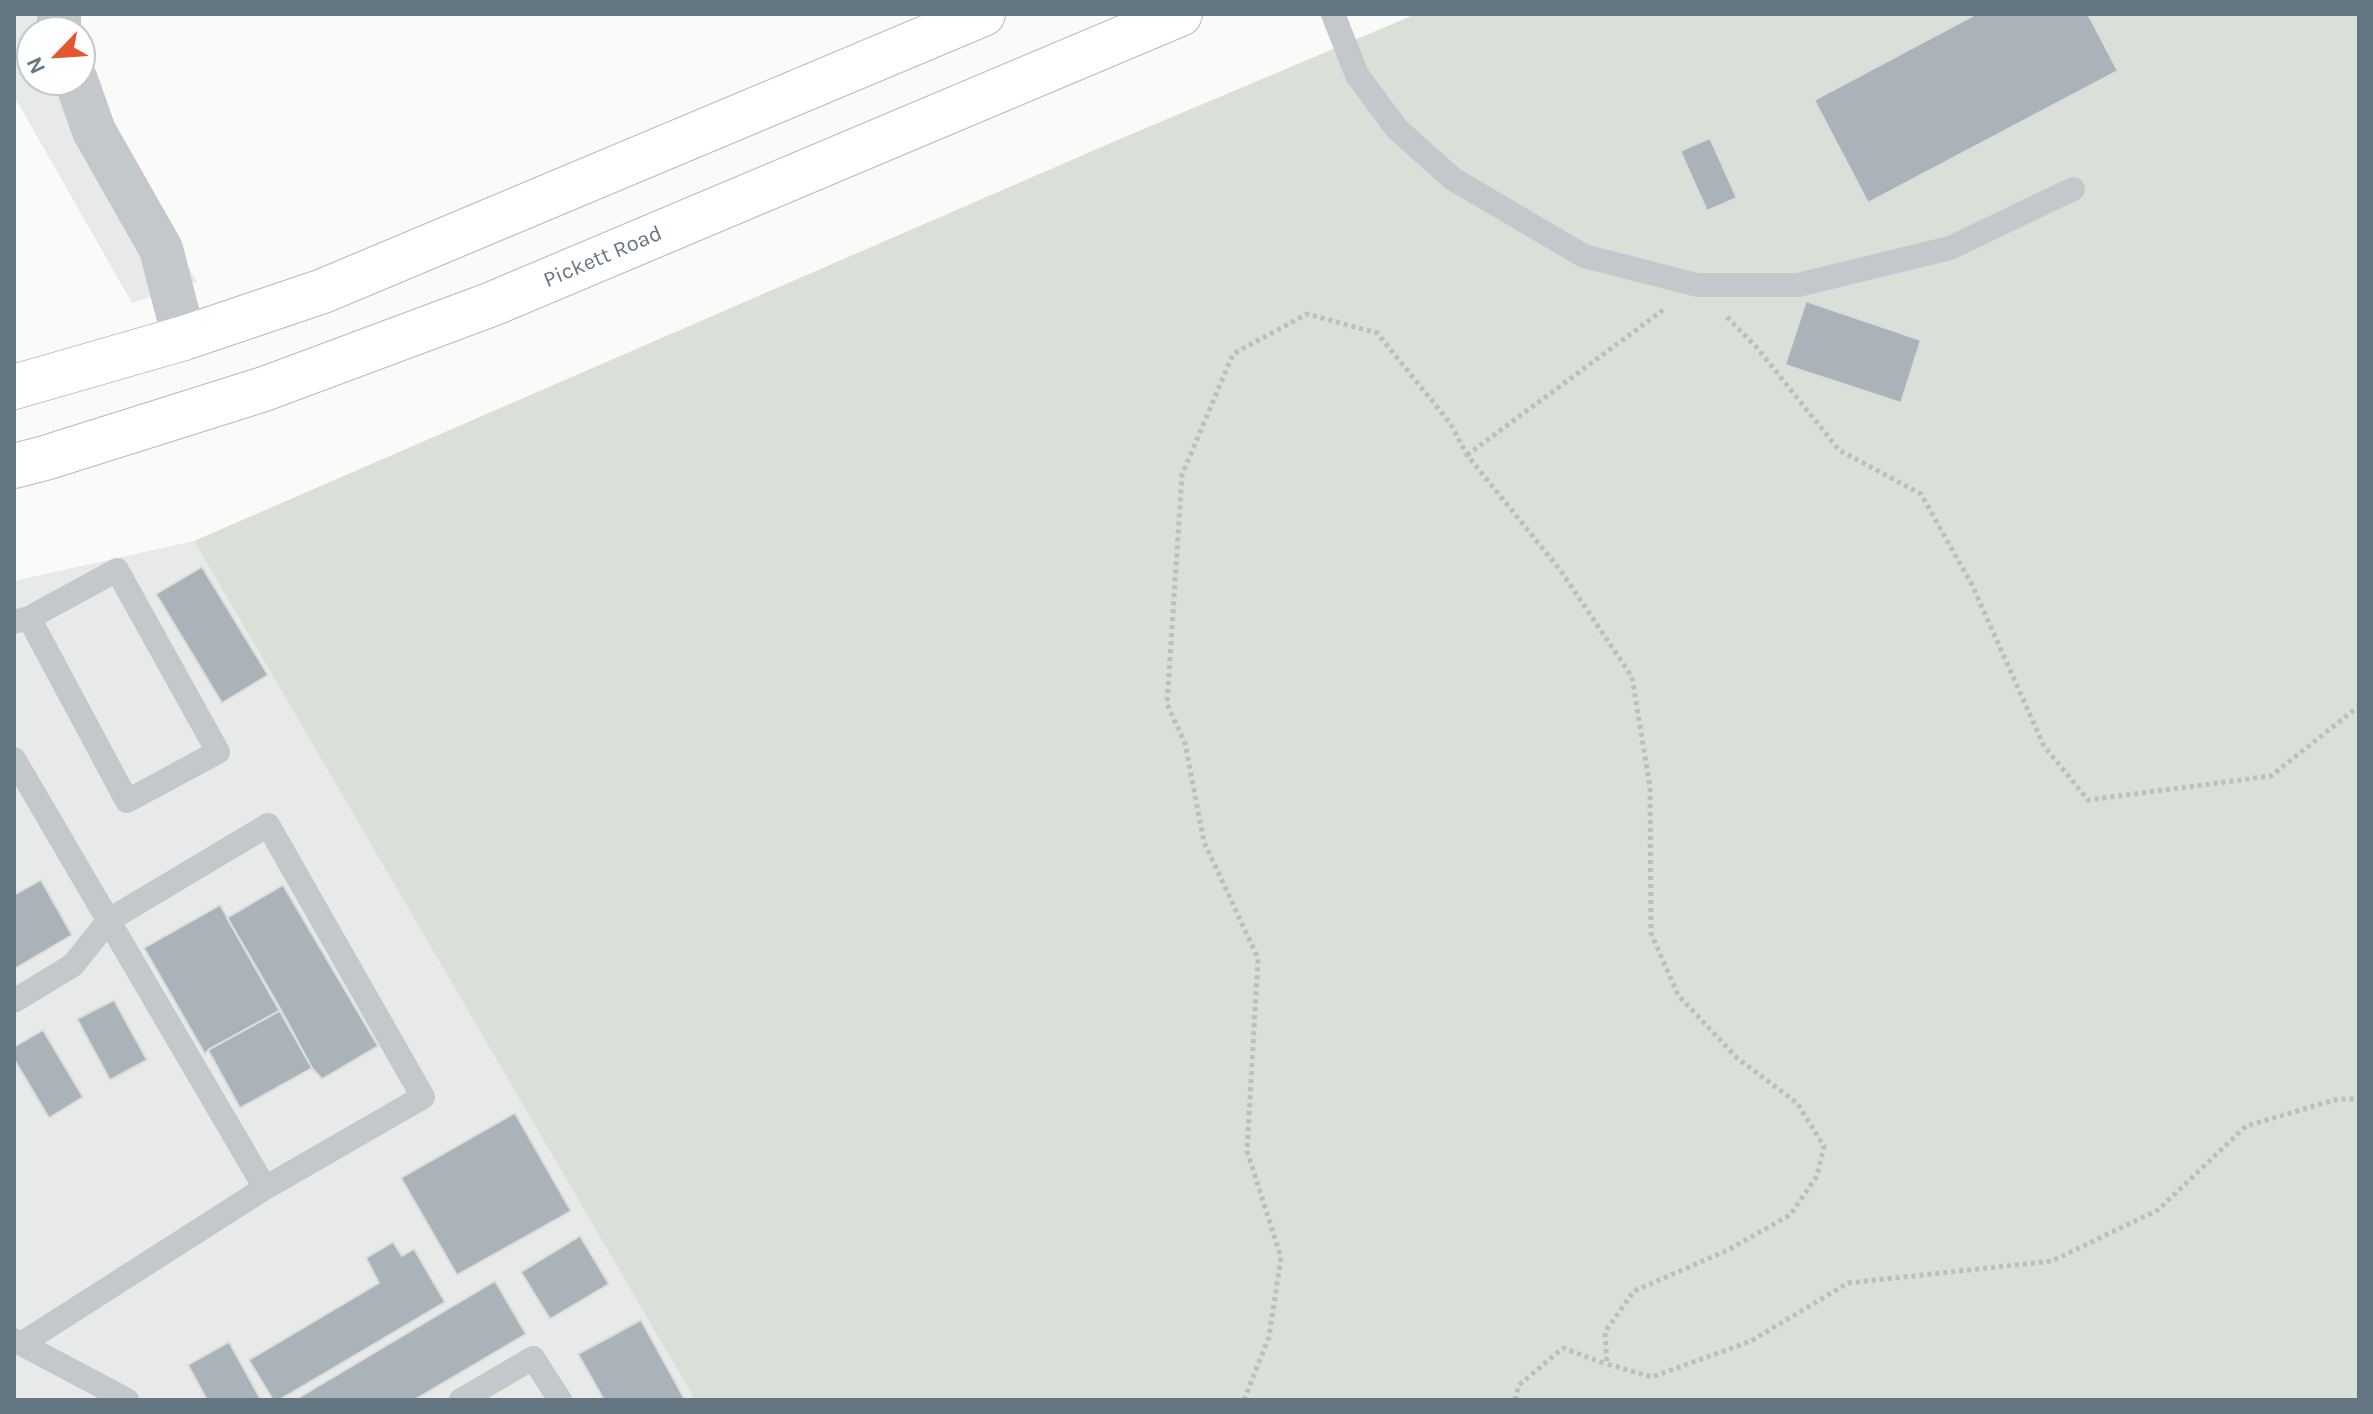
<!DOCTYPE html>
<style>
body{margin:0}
#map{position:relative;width:2373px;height:1414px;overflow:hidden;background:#fafaf8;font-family:Karla,sans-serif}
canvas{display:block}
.frame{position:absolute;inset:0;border:16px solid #657683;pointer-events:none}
.north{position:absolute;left:16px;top:16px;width:80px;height:80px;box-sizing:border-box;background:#fff;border:2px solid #c1c8cd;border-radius:50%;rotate:245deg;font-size:22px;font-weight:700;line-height:32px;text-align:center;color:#657683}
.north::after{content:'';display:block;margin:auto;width:28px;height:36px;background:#e4572e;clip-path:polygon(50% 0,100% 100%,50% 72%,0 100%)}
</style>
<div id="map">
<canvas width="2373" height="1414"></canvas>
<div class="frame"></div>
<div class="north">N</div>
</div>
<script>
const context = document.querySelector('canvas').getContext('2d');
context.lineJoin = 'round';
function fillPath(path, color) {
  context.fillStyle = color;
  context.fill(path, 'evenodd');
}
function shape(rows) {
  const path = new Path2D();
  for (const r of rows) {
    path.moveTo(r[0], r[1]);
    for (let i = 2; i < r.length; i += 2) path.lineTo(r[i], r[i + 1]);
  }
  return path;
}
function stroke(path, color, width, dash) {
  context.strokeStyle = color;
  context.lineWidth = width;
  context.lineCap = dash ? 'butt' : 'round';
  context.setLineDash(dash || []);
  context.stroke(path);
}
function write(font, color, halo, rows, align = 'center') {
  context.font = font + ' Karla,sans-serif';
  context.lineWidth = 8;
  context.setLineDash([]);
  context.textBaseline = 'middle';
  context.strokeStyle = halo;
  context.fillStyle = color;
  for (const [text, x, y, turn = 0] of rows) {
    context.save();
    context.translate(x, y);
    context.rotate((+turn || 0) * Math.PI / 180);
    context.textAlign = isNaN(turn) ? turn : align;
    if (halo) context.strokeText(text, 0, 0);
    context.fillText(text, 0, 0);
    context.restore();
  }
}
fillPath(shape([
 [14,14,55,14,60,32,32,32,32,80,80,80,80,73,197,282,132,303,14,96],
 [194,541,695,1400,14,1400,14,581]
]), '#e8e9e9');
fillPath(shape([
 [1416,14,2359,14,2359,1400,695,1400,194,541,1120,139]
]), '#dadfd7');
const building = shape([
 [1976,14,2088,14,2118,71,1868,203,1814,100,1976,14],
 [1710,138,1737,198,1707,211,1680,151,1710,138],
 [1806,301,1921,340,1901,403,1785,365,1806,301],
 [202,567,268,675,222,703,156,594,202,567],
 [41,880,72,935,14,969,14,895,41,880],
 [283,885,378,1046,322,1079,312,1068,227,918,283,885],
 [220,905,281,1010,208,1050,205,1054,144,948,220,905],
 [114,1000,147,1060,110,1080,77,1019,114,1000],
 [281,1010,312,1068,240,1108,208,1050,281,1010],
 [43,1030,83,1097,49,1118,14,1059,14,1047,43,1030],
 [515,1113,571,1211,457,1275,401,1178,515,1113],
 [580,1236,609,1284,550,1319,521,1272,580,1236],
 [393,1242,402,1256,414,1249,445,1302,279,1400,273,1400,249,1360,379,1283,366,1258,393,1242],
 [495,1281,526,1334,414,1400,295,1400,495,1281],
 [641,1320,685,1400,604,1400,578,1354,641,1320],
 [229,1342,261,1400,207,1400,188,1365,229,1342]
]);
fillPath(building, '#aab3b9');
stroke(building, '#dcdcda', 2);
const primary = shape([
 [14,387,184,338,323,291,983,14],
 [14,466,45,458,264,389,492,304,1180,14]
]);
stroke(primary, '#b5babe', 46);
stroke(shape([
 [1727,317,1758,349,1839,450,1921,494,1972,585,2044,746,2088,800,2271,776,2359,706],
 [1467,455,1663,310],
 [1244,1400,1269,1337,1281,1257,1247,1151,1258,958,1204,842,1185,743,1167,704,1182,475,1233,354,1307,314,1377,333,1450,423,1467,455,1561,571,1632,677,1650,787,1651,933,1678,995,1737,1058,1797,1103,1824,1146,1817,1176,1790,1215,1728,1250,1634,1291,1605,1332,1607,1364,1652,1377,1751,1341,1848,1283,2052,1261,2158,1210,2246,1126,2338,1099,2359,1099],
 [1515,1400,1519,1385,1563,1348,1606,1364]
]), '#bbbfc2', 5, [4, 4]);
stroke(shape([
 [1333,14,1357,75,1397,129,1453,179,1584,256,1697,285,1798,285,1950,248,2073,189],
 [14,622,29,618,117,570,218,752,127,801,29,618],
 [14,759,265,1188,21,1344],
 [14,1001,73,965,109,920,268,825,423,1097,265,1188],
 [14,1340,127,1400],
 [461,1400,533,1358,560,1400]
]), '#c3c8cc', 24);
stroke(shape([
 [59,14,59,32],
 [76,80,94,131,161,249,184,338]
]), '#c3c8cc', 44);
stroke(primary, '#fff', 44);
write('22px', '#657683', '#fff', [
 ["Pickett Road",603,257,-23]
]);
</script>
